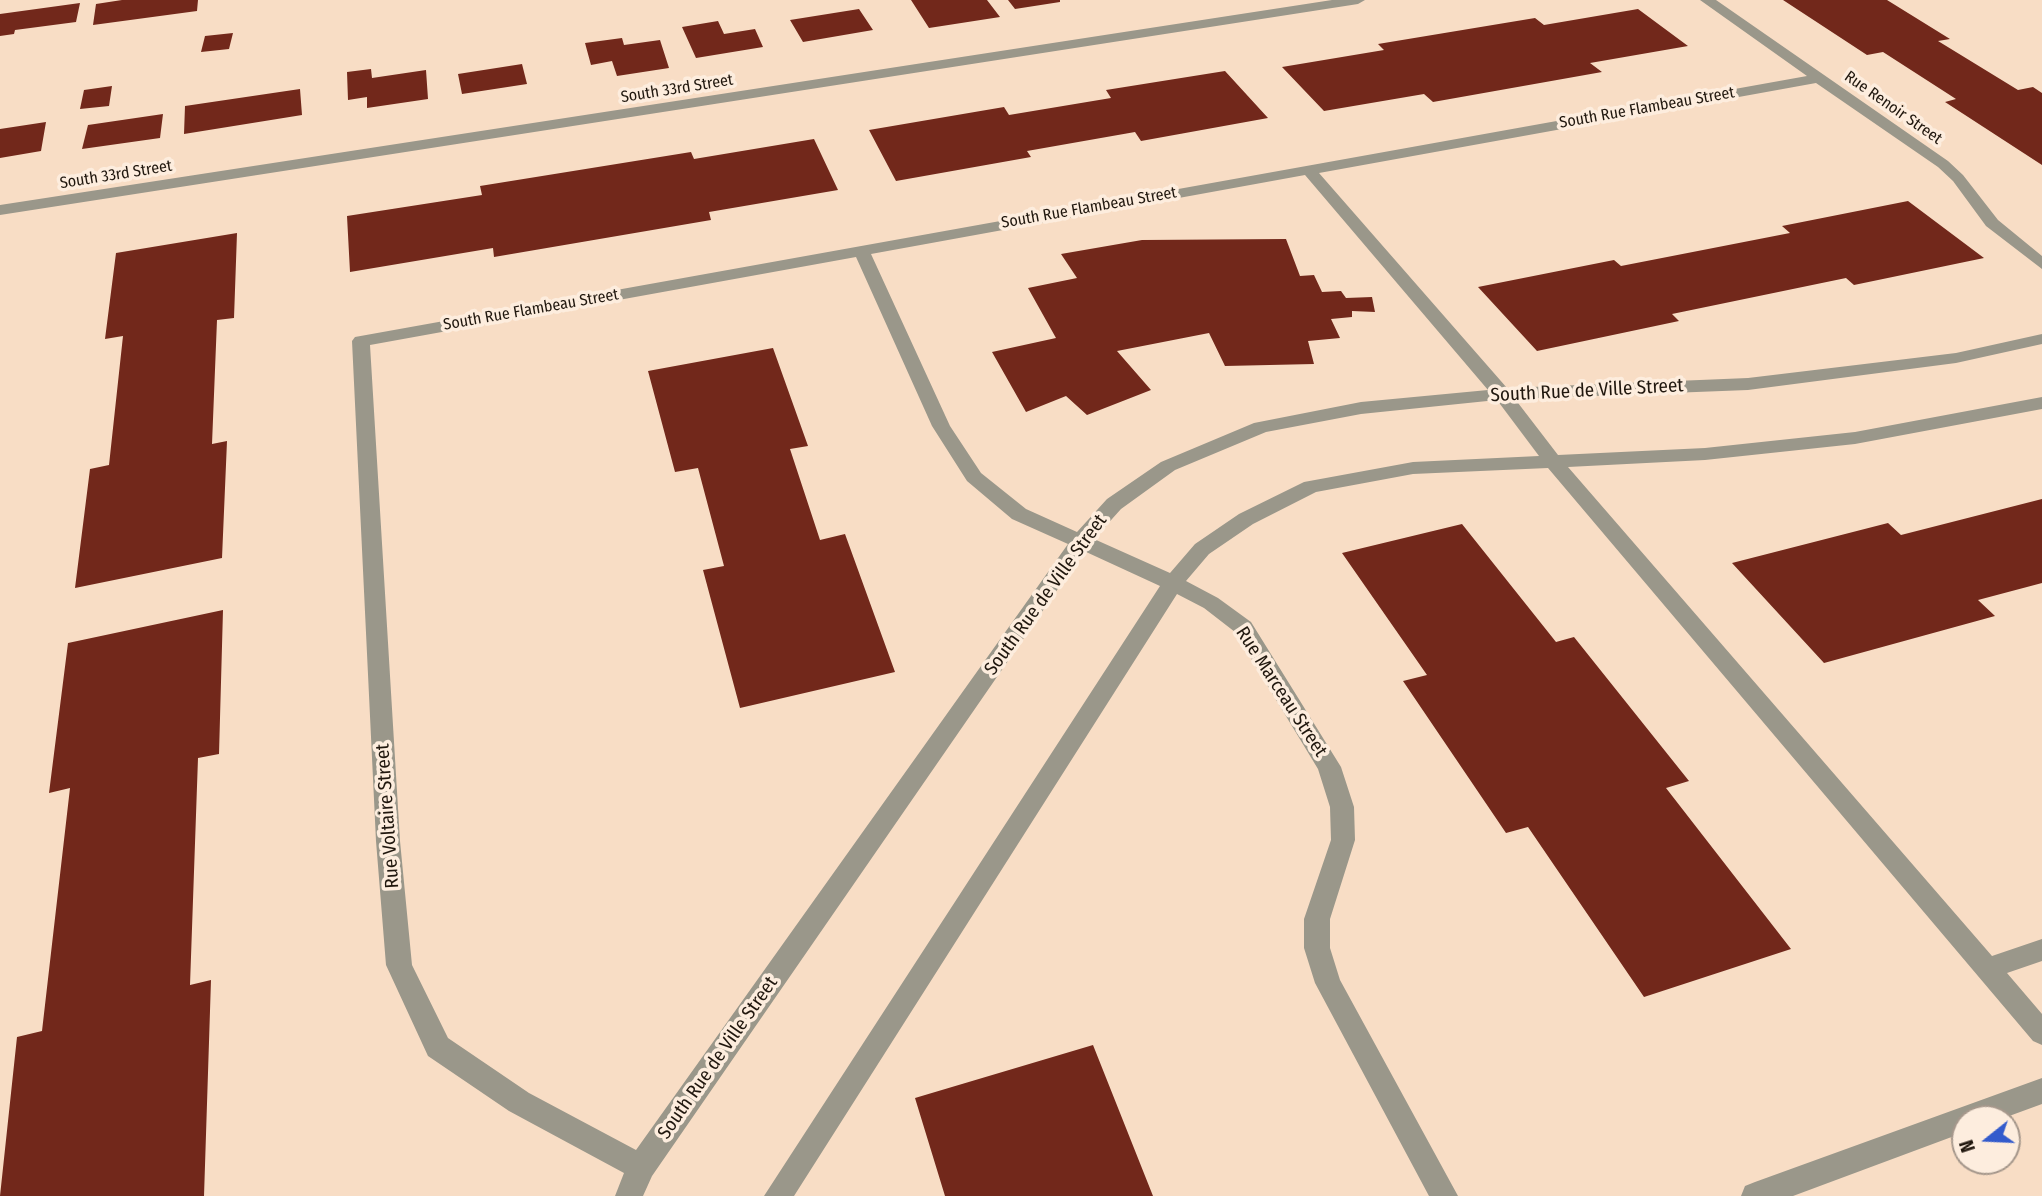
<!DOCTYPE html>
<style>
body{margin:0}
#map{position:relative;width:2042px;height:1196px;overflow:hidden;background:#f8ddc5;font-family:"Fira Sans Condensed",sans-serif}
canvas{display:block}
.north{position:absolute;left:1951px;top:1105px;width:70px;height:70px;box-sizing:border-box;background:#fdedde;border:2px solid #a5978b;border-radius:50%;rotate:252deg;font-size:19px;font-weight:700;line-height:28px;text-align:center;color:#20170e}
.north::after{content:'';display:block;margin:auto;width:24px;height:32px;background:#335bcc;clip-path:polygon(50% 0,100% 100%,50% 72%,0 100%)}
</style>
<div id="map">
<canvas width="2042" height="1196"></canvas>
<div class="north">N</div>
</div>
<script>
const context = document.querySelector('canvas').getContext('2d');
context.lineJoin = 'round';
function fillPath(path, color) {
  context.fillStyle = color;
  context.fill(path, 'evenodd');
}
function shape(rows) {
  const path = new Path2D();
  for (const r of rows) {
    path.moveTo(r[0], r[1]);
    for (let i = 2; i < r.length; i += 2) path.lineTo(r[i], r[i + 1]);
  }
  return path;
}
function write(font, color, halo, rows, align = 'center') {
  context.font = font + ' "Fira Sans Condensed",sans-serif';
  context.lineWidth = 7;
  context.setLineDash([]);
  context.textBaseline = 'middle';
  context.strokeStyle = halo;
  context.fillStyle = color;
  for (const [text, x, y, turn = 0] of rows) {
    context.save();
    context.translate(x, y);
    context.rotate((+turn || 0) * Math.PI / 180);
    context.textAlign = isNaN(turn) ? turn : align;
    if (halo) context.strokeText(text, 0, 0);
    context.fillText(text, 0, 0);
    context.restore();
  }
}
fillPath(shape([
 [122,0,198,0,197,11,93,25,96,4],
 [911,0,987,0,1000,17,929,28],
 [1008,0,1060,0,1060,2,1015,9],
 [1783,0,1887,0,1950,39,1938,41,2018,90,2033,87,2042,93,2042,165,1945,102,1956,99,1883,52,1867,55],
 [80,3,76,22,15,30,14,34,0,36,0,14],
 [859,9,873,30,803,42,790,20],
 [1638,9,1688,46,1590,63,1602,72,1433,102,1424,94,1324,111,1282,67,1384,50,1378,44,1535,18,1544,25],
 [718,21,724,34,755,29,763,47,696,58,682,27],
 [233,33,229,49,201,52,205,36],
 [622,38,624,45,660,40,669,68,617,76,612,61,591,65,585,43],
 [522,64,527,84,462,94,458,74],
 [371,69,372,78,426,70,428,99,367,108,367,97,348,100,347,72],
 [1225,71,1268,118,1141,141,1135,132,1027,151,1031,157,896,181,869,130,1004,107,1009,115,1111,98,1106,90],
 [112,86,109,106,80,109,84,90],
 [300,89,302,115,184,134,185,106],
 [163,114,160,138,82,149,88,125],
 [46,122,41,151,0,158,0,129],
 [814,139,838,190,709,212,711,220,494,257,493,248,350,272,347,216,482,195,480,186,691,152,694,159],
 [1908,201,1984,258,1854,285,1846,278,1672,314,1679,321,1537,351,1478,287,1614,260,1621,266,1790,233,1782,226],
 [237,233,234,318,217,320,212,444,227,441,222,558,75,588,90,469,109,465,123,336,105,339,116,253],
 [1286,239,1300,276,1314,275,1322,292,1341,291,1346,298,1372,297,1375,312,1352,311,1352,317,1331,319,1340,338,1308,341,1314,364,1225,366,1209,333,1117,351,1151,390,1087,415,1066,396,1026,412,992,352,1056,338,1028,288,1077,278,1061,254,1142,240],
 [773,348,808,446,790,449,820,540,845,534,895,672,740,708,703,570,724,566,698,468,675,472,648,371],
 [2042,499,2042,583,1978,600,1995,616,1824,663,1732,563,1888,523,1901,535],
 [1462,524,1556,642,1574,637,1689,781,1666,788,1791,949,1644,997,1528,827,1506,833,1403,681,1427,675,1342,553],
 [223,610,219,754,198,758,190,985,211,980,204,1196,0,1196,17,1037,42,1031,70,788,49,793,68,643],
 [1093,1045,1153,1196,945,1196,915,1098]
]), '#72281b');
fillPath(shape([
 [1332,0,1365,0,1358,4,0,215,0,205,1332,0],
 [1700,0,1716,0,1948,161,1963,175,1998,220,2042,256,2042,269,1986,226,1953,181,1938,167,1816,83,1319,173,1507,388,1748,378,1956,353,2042,334,2042,344,1956,363,1748,390,1515,399,1558,455,1705,448,1855,432,2042,397,2042,409,1855,444,1705,460,1568,467,1992,956,2042,939,2042,961,2007,973,2042,1014,2042,1045,2033,1041,1548,468,1413,474,1316,492,1253,524,1209,554,1186,581,1218,598,1251,622,1341,767,1354,807,1355,840,1330,919,1330,948,1340,980,1458,1196,1429,1196,1315,983,1304,948,1304,919,1331,840,1330,807,1318,769,1235,632,1204,608,1177,594,794,1196,764,1196,1160,586,1084,551,652,1176,643,1196,615,1196,624,1173,509,1111,428,1056,386,965,376,841,352,341,355,337,1807,76,1700,0],
 [1305,175,1488,390,1361,402,1254,423,1161,462,1107,499,1077,532,1026,509,981,473,950,426,871,254,1305,175],
 [856,257,932,426,967,481,1012,519,1068,544,636,1150,529,1093,448,1038,412,965,400,841,370,345,856,257],
 [1497,400,1539,456,1413,462,1304,482,1239,514,1195,544,1170,573,1094,539,1121,509,1175,470,1266,432,1361,414,1497,400],
 [2042,1078,2042,1104,2001,1119,1965,1119,1965,1132,1793,1196,1741,1196,1745,1186,1755,1182,2042,1078]
]), '#9a978a');
write('16px', '#20170e', '#fdedde', [
 ["South 33rd Street",677,89,-9],
 ["South Rue Flambeau Street",1647,108,-10],
 ["Rue Renoir Street",1893,108,35],
 ["South 33rd Street",116,175,-9],
 ["South Rue Flambeau Street",1089,208,-10],
 ["South Rue Flambeau Street",531,310,-10]
]);
write('19px', '#20170e', '#fdedde', [
 ["South Rue de Ville Street",1587,391,-3],
 ["South Rue de Ville Street",1046,595,-54],
 ["Rue Marceau Street",1281,692,57],
 ["Rue Voltaire Street",388,816,-94],
 ["South Rue de Ville Street",718,1058,-55]
]);
</script>
